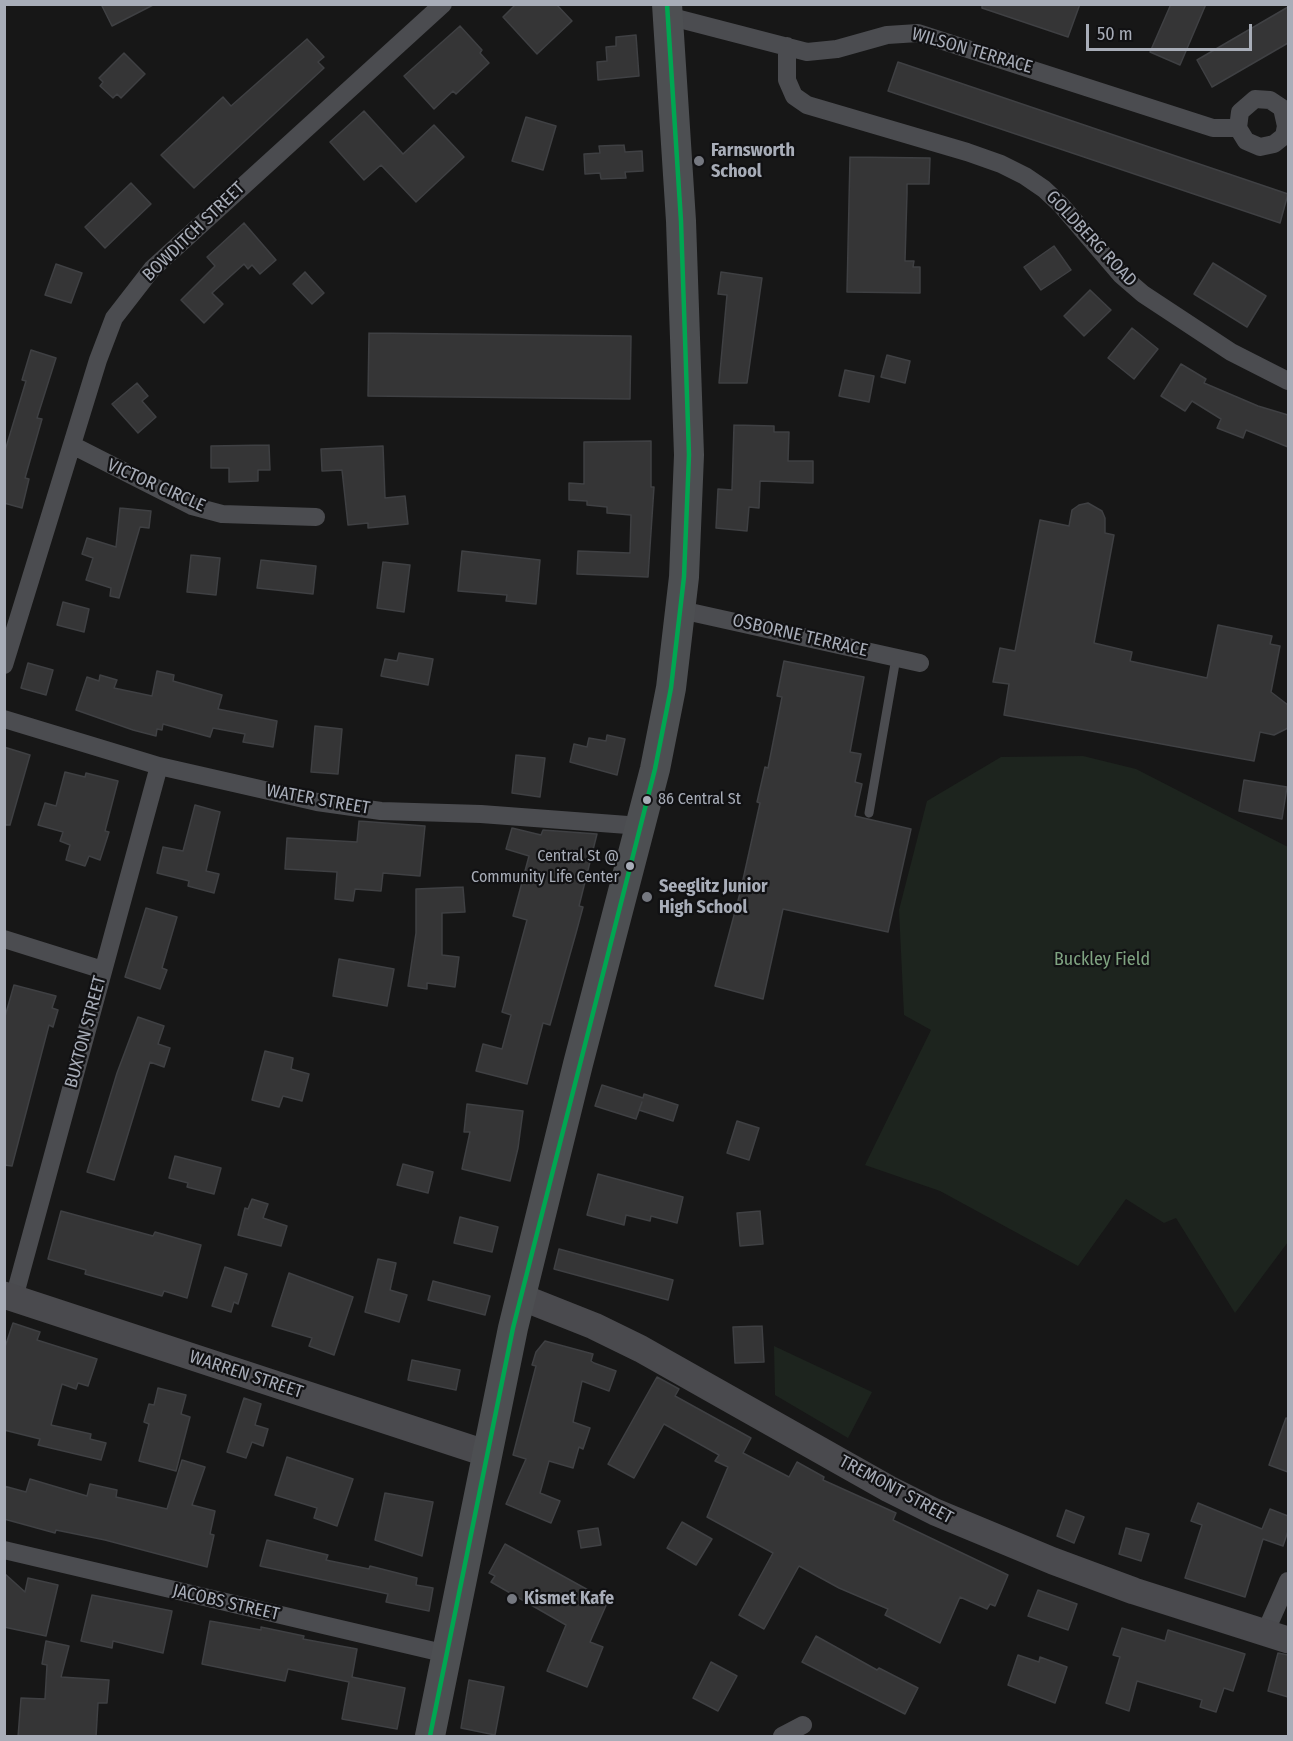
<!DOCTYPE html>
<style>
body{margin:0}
#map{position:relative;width:1293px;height:1741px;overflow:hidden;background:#171717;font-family:"Fira Sans Condensed",sans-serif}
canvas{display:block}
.frame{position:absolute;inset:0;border:6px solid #a8adb8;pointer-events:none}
.scale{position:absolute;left:1086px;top:24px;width:166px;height:27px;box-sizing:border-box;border:3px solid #a8adb8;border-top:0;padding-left:8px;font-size:18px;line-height:21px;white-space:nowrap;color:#a8adb8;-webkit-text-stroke:4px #111113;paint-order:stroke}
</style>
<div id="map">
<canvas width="1293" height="1741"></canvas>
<div class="frame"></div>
<div class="scale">50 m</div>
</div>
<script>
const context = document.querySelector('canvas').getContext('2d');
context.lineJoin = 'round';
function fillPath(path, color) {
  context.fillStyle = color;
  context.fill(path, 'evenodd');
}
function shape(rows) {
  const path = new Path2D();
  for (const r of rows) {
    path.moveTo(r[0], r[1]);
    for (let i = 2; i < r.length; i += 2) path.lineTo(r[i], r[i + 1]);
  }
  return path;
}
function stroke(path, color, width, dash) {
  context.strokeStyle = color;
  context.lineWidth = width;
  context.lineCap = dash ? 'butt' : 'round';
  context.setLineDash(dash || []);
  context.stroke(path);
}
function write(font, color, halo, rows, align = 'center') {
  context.font = font + ' "Fira Sans Condensed",sans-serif';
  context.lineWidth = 4.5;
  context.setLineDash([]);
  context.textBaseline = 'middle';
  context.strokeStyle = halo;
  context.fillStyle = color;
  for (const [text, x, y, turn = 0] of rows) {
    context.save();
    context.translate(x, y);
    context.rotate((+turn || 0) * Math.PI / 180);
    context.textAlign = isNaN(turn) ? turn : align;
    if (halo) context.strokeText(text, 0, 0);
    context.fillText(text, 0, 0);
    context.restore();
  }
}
fillPath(shape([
 [1083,756,1136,769,1288,847,1288,1242,1235,1313,1176,1218,1164,1223,1126,1199,1078,1266,940,1191,865,1165,931,1030,904,1015,899,910,927,801,1001,757],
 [774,1346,872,1392,848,1438,775,1395]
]), '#1d241e');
const building = shape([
 [101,4,155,4,112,26,101,4],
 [516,4,556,4,572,21,537,54,503,17,516,4],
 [982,4,1080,4,1068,37,982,8,982,4],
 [1171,4,1206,4,1180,65,1150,52,1171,4],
 [1288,7,1288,43,1212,87,1197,60,1288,7],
 [460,26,482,50,480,53,489,63,456,94,453,91,434,109,404,76,460,26],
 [636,35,639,76,598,80,597,62,607,61,606,47,616,46,616,37,636,35],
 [307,39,324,57,318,62,324,68,194,188,161,155,223,97,231,106,307,39],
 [124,53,145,74,121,98,117,94,113,98,100,86,103,82,99,78,124,53],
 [898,62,1288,194,1280,223,888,91,898,62],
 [364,111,403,154,434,125,464,157,416,202,381,165,364,180,330,142,364,111],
 [526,117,556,126,543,170,512,161,526,117],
 [624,145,625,152,642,151,643,171,625,172,626,178,601,179,600,173,585,174,584,154,600,153,599,146,624,145],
 [850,157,930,158,929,184,907,184,907,193,905,261,914,261,913,267,920,267,920,293,847,292,850,157],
 [131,183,151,204,105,248,85,227,131,183],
 [244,223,276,260,260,274,252,265,248,269,244,264,212,293,223,304,204,323,181,300,215,266,207,257,244,223],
 [1054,246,1071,270,1041,290,1024,267,1054,246],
 [1213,263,1266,296,1247,327,1194,294,1213,263],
 [56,264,82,273,71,303,45,295,56,264],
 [305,272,324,293,312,304,293,284,305,272],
 [721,272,762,278,747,383,719,383,727,295,718,294,721,272],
 [1090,290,1111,310,1084,336,1064,316,1090,290],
 [1132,328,1158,349,1134,379,1108,358,1132,328],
 [369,333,631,336,630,399,368,396,369,333],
 [31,350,56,358,37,418,42,419,25,478,29,479,22,508,4,503,4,454,26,381,22,380,31,350],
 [887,355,910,361,905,383,881,377,887,355],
 [1181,364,1206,379,1204,383,1258,406,1288,415,1288,447,1246,430,1243,438,1217,428,1221,419,1192,401,1185,411,1161,396,1181,364],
 [845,370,874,376,869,402,839,396,845,370],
 [137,383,148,396,142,401,156,417,138,433,112,404,137,383],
 [734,425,774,426,774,432,789,432,788,461,813,461,813,483,760,481,759,508,749,507,747,531,716,528,718,489,732,490,734,425],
 [651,441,651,487,654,487,648,577,577,574,578,551,630,553,631,515,607,513,607,507,587,505,587,501,569,500,569,483,584,484,584,442,651,441],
 [269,445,270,470,258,470,258,481,229,482,229,468,211,468,211,446,269,445],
 [383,446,385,498,405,496,408,524,368,528,368,523,348,525,342,470,322,471,321,449,383,446],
 [1088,503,1102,511,1105,518,1105,533,1114,535,1094,643,1132,652,1130,661,1207,678,1218,625,1272,636,1270,644,1280,646,1271,692,1288,705,1288,728,1274,735,1260,732,1254,761,1004,715,1009,684,993,682,1000,648,1015,651,1040,520,1069,526,1072,510,1079,505,1088,503],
 [120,508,151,511,149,528,140,527,119,598,110,596,111,588,86,580,93,558,82,554,87,538,116,547,120,508],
 [462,551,540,560,536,604,506,601,507,595,458,591,462,551],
 [191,555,220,558,216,595,187,592,191,555],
 [261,560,316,566,313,594,257,588,261,560],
 [383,562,410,565,404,612,377,608,383,562],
 [63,602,89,609,84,632,57,625,63,602],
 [399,653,433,659,428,685,381,676,385,659,397,661,399,653],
 [784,661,864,677,850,752,861,754,855,782,862,784,855,816,911,829,888,932,783,909,763,999,715,986,740,893,760,803,757,802,765,767,768,768,782,697,777,696,784,661],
 [28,663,53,670,46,695,21,688,28,663],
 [157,671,174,675,173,681,222,695,218,709,277,721,273,747,243,742,245,734,213,728,210,737,163,724,162,730,157,729,156,736,133,730,76,710,87,677,99,681,100,675,117,680,114,688,152,696,157,671],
 [315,726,342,729,338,774,311,772,315,726],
 [607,735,625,739,617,775,570,762,574,744,587,747,589,738,606,741,607,735],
 [4,747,30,755,10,825,4,825,4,747],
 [516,755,545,758,540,797,512,793,516,755],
 [65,772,85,777,86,773,118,781,105,831,109,832,100,860,89,856,85,866,66,860,70,845,60,841,63,832,38,825,45,803,56,806,65,772],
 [1244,780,1287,787,1282,819,1239,811,1244,780],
 [195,805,220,812,206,871,219,874,214,893,188,886,189,881,157,873,163,847,183,851,195,805],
 [359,821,425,826,420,876,383,873,381,891,355,889,353,901,335,899,337,872,285,869,287,838,357,842,359,821],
 [512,828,541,835,543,830,597,834,579,906,583,907,576,933,550,1025,543,1023,527,1084,476,1071,483,1044,502,1049,511,1015,502,1012,527,920,513,916,529,856,506,849,512,828],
 [463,887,465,912,442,913,442,955,459,957,455,987,427,983,427,989,408,986,416,933,416,889,463,887],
 [146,908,177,917,162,968,167,970,160,989,125,977,146,908],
 [339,959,394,969,387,1006,333,996,339,959],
 [14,985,56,996,52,1008,58,1010,53,1027,49,1025,12,1166,4,1165,4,1020,14,985],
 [138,1017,164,1026,158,1044,170,1048,164,1067,150,1062,114,1180,87,1172,117,1073,138,1017],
 [265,1051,293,1058,291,1069,309,1074,302,1101,283,1096,279,1107,252,1100,265,1051],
 [602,1085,643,1098,644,1094,678,1105,673,1121,639,1110,642,1102,636,1119,595,1106,602,1085],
 [467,1104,523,1111,518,1148,510,1181,462,1169,470,1132,464,1132,467,1104],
 [737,1121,759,1128,749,1160,727,1153,737,1121],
 [175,1156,221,1168,214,1194,187,1187,188,1183,169,1178,175,1156],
 [403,1164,433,1172,428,1193,397,1185,403,1164],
 [598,1174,683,1197,677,1223,651,1216,650,1221,626,1215,624,1225,587,1215,598,1174],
 [252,1199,268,1204,263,1218,287,1226,281,1246,238,1235,245,1208,248,1209,252,1199],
 [61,1211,153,1236,155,1232,201,1245,187,1298,164,1291,162,1296,85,1274,86,1270,48,1259,61,1211],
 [760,1211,763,1244,740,1246,737,1213,760,1211],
 [460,1217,498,1227,492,1252,454,1243,460,1217],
 [559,1249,673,1280,668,1300,554,1269,559,1249],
 [378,1259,396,1263,390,1290,407,1295,399,1322,365,1312,378,1259],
 [225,1267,247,1274,238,1304,234,1302,231,1312,212,1306,225,1267],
 [289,1273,353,1297,334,1355,309,1346,312,1338,272,1326,289,1273],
 [433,1281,490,1296,485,1315,428,1300,433,1281],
 [13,1323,40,1332,37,1340,97,1359,88,1386,78,1383,76,1389,62,1384,51,1425,91,1434,90,1439,106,1443,101,1460,38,1445,40,1439,4,1430,4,1350,13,1323],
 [762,1326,764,1362,735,1363,733,1327,762,1326],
 [545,1341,593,1354,591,1361,594,1363,616,1371,609,1391,582,1381,573,1422,590,1428,583,1449,579,1447,573,1468,549,1461,540,1493,560,1501,551,1523,506,1504,526,1459,513,1455,536,1366,532,1365,536,1352,545,1341],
 [412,1360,460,1370,456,1390,408,1380,412,1360],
 [657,1377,679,1389,675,1396,751,1438,743,1453,789,1477,797,1462,824,1477,823,1480,896,1513,893,1520,1008,1575,995,1606,990,1604,987,1609,960,1597,940,1643,885,1615,888,1609,839,1588,799,1566,764,1629,739,1615,773,1553,707,1517,728,1467,715,1461,719,1455,664,1424,634,1478,608,1464,657,1377],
 [158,1388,186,1395,181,1414,190,1417,176,1471,139,1461,149,1424,144,1422,149,1404,154,1405,158,1388],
 [244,1398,261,1404,255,1425,268,1429,263,1446,252,1442,246,1458,227,1452,244,1398],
 [1286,1418,1288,1419,1288,1472,1269,1465,1286,1418],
 [287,1457,353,1479,337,1526,314,1518,317,1508,275,1495,287,1457],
 [182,1460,205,1467,192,1505,215,1511,210,1534,214,1535,207,1567,105,1540,56,1530,55,1533,4,1519,4,1486,26,1492,30,1479,87,1496,90,1484,117,1490,116,1497,167,1509,182,1460],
 [385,1493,433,1502,422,1556,375,1540,385,1493],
 [1198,1503,1262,1529,1270,1509,1288,1516,1288,1531,1283,1546,1263,1539,1245,1597,1185,1578,1202,1525,1191,1521,1198,1503],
 [1066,1510,1084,1517,1074,1543,1057,1536,1066,1510],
 [682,1522,712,1539,696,1565,667,1548,682,1522],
 [598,1528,601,1545,581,1548,578,1531,598,1528],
 [1126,1528,1149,1534,1141,1561,1119,1554,1126,1528],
 [267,1540,328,1555,326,1560,369,1569,370,1566,417,1578,416,1585,433,1588,429,1611,386,1602,388,1594,260,1566,267,1540],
 [505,1544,608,1601,590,1642,603,1647,587,1687,547,1671,566,1625,491,1582,495,1576,489,1573,505,1544],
 [4,1573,25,1592,28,1578,58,1585,46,1636,4,1627,4,1573],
 [1038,1590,1077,1604,1068,1630,1028,1616,1038,1590],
 [92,1595,172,1611,163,1653,113,1641,112,1648,81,1641,92,1595],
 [210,1621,261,1630,261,1627,304,1636,303,1639,357,1649,352,1677,405,1688,397,1729,342,1719,349,1682,288,1669,285,1681,202,1664,210,1621],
 [1122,1628,1165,1641,1168,1630,1245,1654,1233,1691,1224,1688,1216,1712,1200,1707,1202,1700,1137,1681,1129,1711,1106,1703,1120,1657,1113,1655,1122,1628],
 [816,1636,877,1670,879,1668,918,1688,905,1714,802,1662,816,1636],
 [46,1641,69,1646,61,1677,109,1680,107,1703,98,1703,96,1737,18,1737,21,1698,45,1699,47,1665,42,1664,46,1641],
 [1278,1653,1288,1655,1288,1697,1268,1691,1278,1653],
 [1018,1655,1039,1662,1040,1657,1067,1667,1055,1703,1008,1685,1018,1655],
 [711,1662,737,1676,718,1711,693,1698,711,1662],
 [469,1680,504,1687,495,1735,461,1728,469,1680]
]);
fillPath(building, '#353536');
stroke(building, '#3f4043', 1.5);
stroke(shape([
 [869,813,896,658]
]), '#4b4c50', 9);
stroke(shape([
 [668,16,807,52,837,49,887,35,918,33,1213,128,1238,128,1246,141,1260,147,1274,144,1284,136,1286,126,1282,108,1270,100,1255,99,1240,112,1238,128],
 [787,46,787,80,794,96,807,105,967,152,1001,164,1025,176,1044,189,1061,205,1121,275,1143,294,1231,352,1288,381],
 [72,445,192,506,222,514,316,517],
 [681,610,920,663],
 [4,665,98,360,114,318,152,269,443,4],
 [4,719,159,766,317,802,381,811,481,814,641,826],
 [4,939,103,970],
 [14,1298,159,766],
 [4,1550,447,1654],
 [1265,1633,1288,1581],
 [782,1736,803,1725]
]), '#4b4c50', 18);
stroke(shape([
 [4,1295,488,1454],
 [521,1297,594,1326,641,1349,889,1489,935,1512,1053,1561,1134,1591,1288,1640]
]), '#4a4a4e', 27);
stroke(shape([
 [430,1736,513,1328,578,1064,655,769,671,688,684,577,689,455,681,221,667,4]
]), '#4d4f52', 30);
stroke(shape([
 [430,1736,513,1328,655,769,671,688,684,577,689,455,681,221,667,4]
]), '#00a651', 4.5);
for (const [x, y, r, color] of [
 [699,161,6,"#757880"],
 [647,800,5,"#a8adb8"],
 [630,866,5,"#a8adb8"],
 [647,897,6,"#757880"],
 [512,1599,6,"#757880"]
]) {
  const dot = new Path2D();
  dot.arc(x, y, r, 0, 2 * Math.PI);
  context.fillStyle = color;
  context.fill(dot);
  stroke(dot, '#111113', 2);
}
write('16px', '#a8adb8', '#111113', [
 ["86 Central St",658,800],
 ["Central St @",619,857,"right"],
 ["Community Life Center",619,878,"right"]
], 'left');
write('18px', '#a8adb8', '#111113', [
 ["WILSON TERRACE",972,51,16],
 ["BOWDITCH STREET",194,232,-44],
 ["GOLDBERG ROAD",1091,239,47],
 ["VICTOR CIRCLE",156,486,24],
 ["OSBORNE TERRACE",800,636,13],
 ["WATER STREET",318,800,10],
 ["BUXTON STREET",86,1032,-75],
 ["WARREN STREET",246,1375,18],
 ["TREMONT STREET",896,1490,28],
 ["JACOBS STREET",226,1603,13]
]);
write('bold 18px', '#a8adb8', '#111113', [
 ["Farnsworth",711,151],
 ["School",711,172],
 ["Seeglitz Junior",659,887],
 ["High School",659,908],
 ["Kismet Kafe",524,1599]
], 'left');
write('18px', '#7fa381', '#111113', [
 ["Buckley Field",1102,960]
]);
</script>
